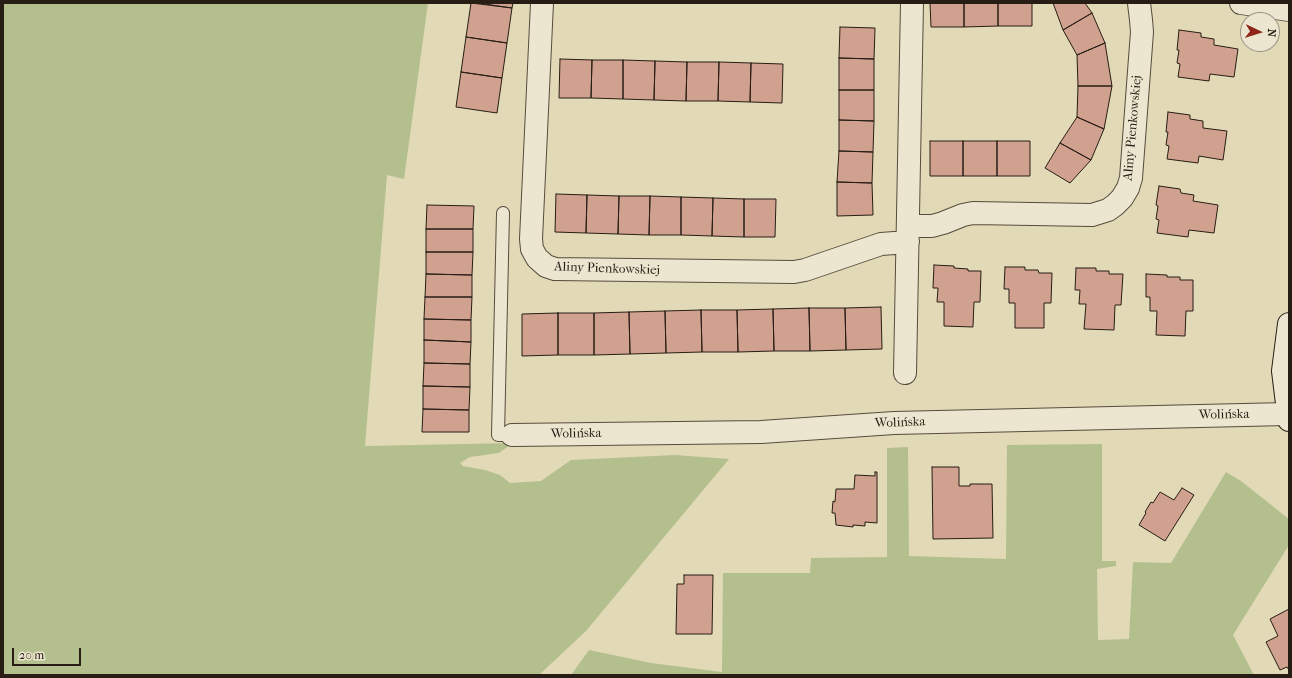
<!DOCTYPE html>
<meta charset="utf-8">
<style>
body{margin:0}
#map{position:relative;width:1292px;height:678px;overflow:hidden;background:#e2d9b7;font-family:"IM FELL French Canon",serif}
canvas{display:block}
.frame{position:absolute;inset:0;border:4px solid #271d14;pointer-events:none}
.north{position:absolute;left:1240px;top:12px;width:40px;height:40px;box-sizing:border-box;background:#ece6d0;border:1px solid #9d9685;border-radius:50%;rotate:94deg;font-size:11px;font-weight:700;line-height:16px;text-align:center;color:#271d14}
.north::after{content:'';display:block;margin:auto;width:14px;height:18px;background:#8f2418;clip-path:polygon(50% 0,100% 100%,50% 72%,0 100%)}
.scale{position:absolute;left:12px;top:648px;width:69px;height:18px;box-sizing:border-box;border:2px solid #271d14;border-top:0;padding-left:5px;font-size:12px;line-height:14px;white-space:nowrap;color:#271d14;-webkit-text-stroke:3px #ece6d0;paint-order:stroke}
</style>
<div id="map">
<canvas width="1292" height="678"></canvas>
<div class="frame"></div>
<div class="north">N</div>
<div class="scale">20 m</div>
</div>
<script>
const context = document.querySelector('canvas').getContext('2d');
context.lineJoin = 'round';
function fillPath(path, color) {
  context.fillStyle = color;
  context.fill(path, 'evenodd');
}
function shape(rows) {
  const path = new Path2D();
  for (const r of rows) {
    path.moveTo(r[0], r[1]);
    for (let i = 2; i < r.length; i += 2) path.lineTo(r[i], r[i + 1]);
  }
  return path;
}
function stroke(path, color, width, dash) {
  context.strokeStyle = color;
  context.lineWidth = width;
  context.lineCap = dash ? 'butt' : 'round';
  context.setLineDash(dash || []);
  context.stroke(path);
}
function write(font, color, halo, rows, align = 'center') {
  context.font = font + ' "IM FELL French Canon",serif';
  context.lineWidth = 3.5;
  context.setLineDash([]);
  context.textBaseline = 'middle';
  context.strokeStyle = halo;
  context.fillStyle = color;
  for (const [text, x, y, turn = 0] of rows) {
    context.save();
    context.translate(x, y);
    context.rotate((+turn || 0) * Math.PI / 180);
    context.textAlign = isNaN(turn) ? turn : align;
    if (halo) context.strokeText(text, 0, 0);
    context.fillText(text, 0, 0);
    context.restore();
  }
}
fillPath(shape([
 [3,3,428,3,404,179,387,175,365,446,513,443,499,453,470,457,460,463,463,466,485,470,500,475,510,483,541,481,571,460,675,455,729,459,586,631,539,675,3,675],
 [1102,444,1102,561,1116,561,1116,566,1097,569,1098,640,1129,639,1133,562,1171,563,1226,472,1241,481,1289,519,1289,545,1233,635,1254,675,571,675,589,650,651,663,722,672,723,573,810,573,811,558,887,557,887,448,908,447,909,556,1006,559,1007,445]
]), '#b4bf8e');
const building = shape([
 [471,3,512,8,507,43,466,37,471,3],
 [478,3,513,3,512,8,478,3],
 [930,3,964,3,964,27,931,27,930,3],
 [964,3,998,3,998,26,964,27,964,3],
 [998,3,1032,3,1032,26,998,26,998,3],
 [1053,3,1085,3,1092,13,1063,30,1053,3],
 [1092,13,1105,43,1077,55,1063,30,1092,13],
 [840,27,875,28,874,59,839,58,840,27],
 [1179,30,1201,33,1201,37,1214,39,1214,45,1238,49,1234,77,1210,74,1209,81,1178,77,1180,64,1177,63,1179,50,1177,50,1179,30],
 [466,37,507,43,502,78,461,72,466,37],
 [1105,43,1112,86,1078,86,1077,55,1105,43],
 [839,58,874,59,874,90,839,90,839,58],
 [560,59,592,60,591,98,559,98,560,59],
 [592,60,623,60,623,99,591,98,592,60],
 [623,60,655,61,654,100,623,99,623,60],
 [655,61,687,62,686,101,654,100,655,61],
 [687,62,719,62,718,101,686,101,687,62],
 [719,62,751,63,750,102,718,101,719,62],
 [751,63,783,64,782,103,750,102,751,63],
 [461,72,502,78,497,113,456,107,461,72],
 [1078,86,1112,86,1104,129,1077,117,1078,86],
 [839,90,874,90,874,121,839,120,839,90],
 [1168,112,1190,115,1190,119,1203,121,1203,128,1227,131,1223,160,1199,156,1198,163,1167,159,1169,146,1166,145,1168,132,1166,132,1168,112],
 [1077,117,1104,129,1091,160,1060,143,1077,117],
 [839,120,874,121,873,152,839,151,839,120],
 [930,141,963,141,963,176,930,176,930,141],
 [963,141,997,141,997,176,963,176,963,141],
 [997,141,1030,141,1030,176,997,176,997,141],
 [1060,143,1091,160,1070,183,1045,168,1060,143],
 [839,151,873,152,872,183,837,182,839,151],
 [837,182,872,183,873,215,837,216,837,182],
 [1159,186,1180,189,1181,193,1194,195,1193,201,1218,205,1214,233,1189,230,1188,237,1157,233,1159,220,1156,219,1158,206,1156,205,1159,186],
 [556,194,587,195,586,233,555,232,556,194],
 [587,195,619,196,618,234,586,233,587,195],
 [619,196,650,196,649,235,618,234,619,196],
 [650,196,681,197,681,235,649,235,650,196],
 [681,197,713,198,712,236,681,235,681,197],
 [713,198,744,199,744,237,712,236,713,198],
 [744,199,776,199,775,237,744,237,744,199],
 [427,205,474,206,473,229,426,229,427,205],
 [426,229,473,229,473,252,426,252,426,229],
 [426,252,473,252,472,275,426,274,426,252],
 [934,265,954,266,954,268,968,269,968,271,981,271,980,302,974,302,973,327,944,326,944,302,937,302,938,288,933,288,934,265],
 [1005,267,1025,267,1025,270,1038,270,1039,273,1052,273,1051,303,1044,303,1044,328,1015,328,1015,303,1009,303,1009,289,1004,289,1005,267],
 [1076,268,1096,268,1096,271,1109,271,1109,274,1123,274,1121,305,1115,305,1114,330,1084,329,1086,304,1079,304,1080,290,1075,290,1076,268],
 [426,274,472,275,472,297,425,297,426,274],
 [1146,274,1167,275,1167,277,1180,277,1180,280,1193,280,1193,311,1186,311,1185,336,1156,335,1157,311,1150,311,1150,297,1146,297,1146,274],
 [425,297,472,297,471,320,424,319,425,297],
 [881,307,882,349,846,350,845,308,881,307],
 [809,308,810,351,774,351,773,309,809,308],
 [809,308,845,308,846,350,810,351,809,308],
 [773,309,774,351,738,352,737,310,773,309],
 [701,310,702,352,666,353,665,311,701,310],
 [701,310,737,310,738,352,702,352,701,310],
 [665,311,666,353,630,354,629,312,665,311],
 [629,312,630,354,594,355,594,313,629,312],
 [558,313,558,355,522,356,522,314,558,313],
 [558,313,594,313,594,355,558,355,558,313],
 [424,319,471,320,471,342,424,340,424,319],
 [424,340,471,342,470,364,424,363,424,340],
 [424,363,470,364,470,387,423,386,424,363],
 [423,386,470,387,469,410,423,409,423,386],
 [423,409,469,410,469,432,422,432,423,409],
 [932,467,959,467,959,486,970,486,970,484,992,484,993,538,933,539,932,467],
 [875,472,877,472,877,523,865,522,865,526,853,525,853,527,836,525,835,513,832,513,833,501,835,502,836,489,854,489,855,475,875,476,875,472],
 [1182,488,1194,495,1165,541,1139,525,1146,513,1145,512,1151,502,1153,503,1160,492,1174,500,1182,488],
 [684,575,713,575,712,634,676,634,677,584,684,584,684,575],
 [1289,609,1289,670,1287,667,1280,670,1266,642,1278,636,1270,619,1289,609]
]);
fillPath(building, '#d1a18f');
stroke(building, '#271d14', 1);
const lane = shape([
 [503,213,498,435,512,435]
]);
const street = shape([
 [542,3,531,239,532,249,537,258,546,266,555,269,794,272,805,270,881,244,908,242],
 [1241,3,1289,10],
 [908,226,932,226,943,223,963,215,973,213,1092,215,1108,210,1115,205,1122,198,1128,188,1131,178,1142,32,1141,20,1139,3],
 [905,373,912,3],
 [512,435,761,432,894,423,1287,414]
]);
const secondary = shape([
 [1289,324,1283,371,1289,420]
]);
stroke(lane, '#564c3d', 14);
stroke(street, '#564c3d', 24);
stroke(secondary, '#271d14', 24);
stroke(lane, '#ece6d0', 12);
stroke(street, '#ece6d0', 22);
stroke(secondary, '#ece6d0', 22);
write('13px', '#271d14', '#ece6d0', [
 ["Aliny Pienkowskiej",1133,128,-85],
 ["Aliny Pienkowskiej",607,269,2],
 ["Wolińska",1224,415,-1],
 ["Wolińska",900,423,-2],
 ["Wolińska",576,434,-1]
]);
</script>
